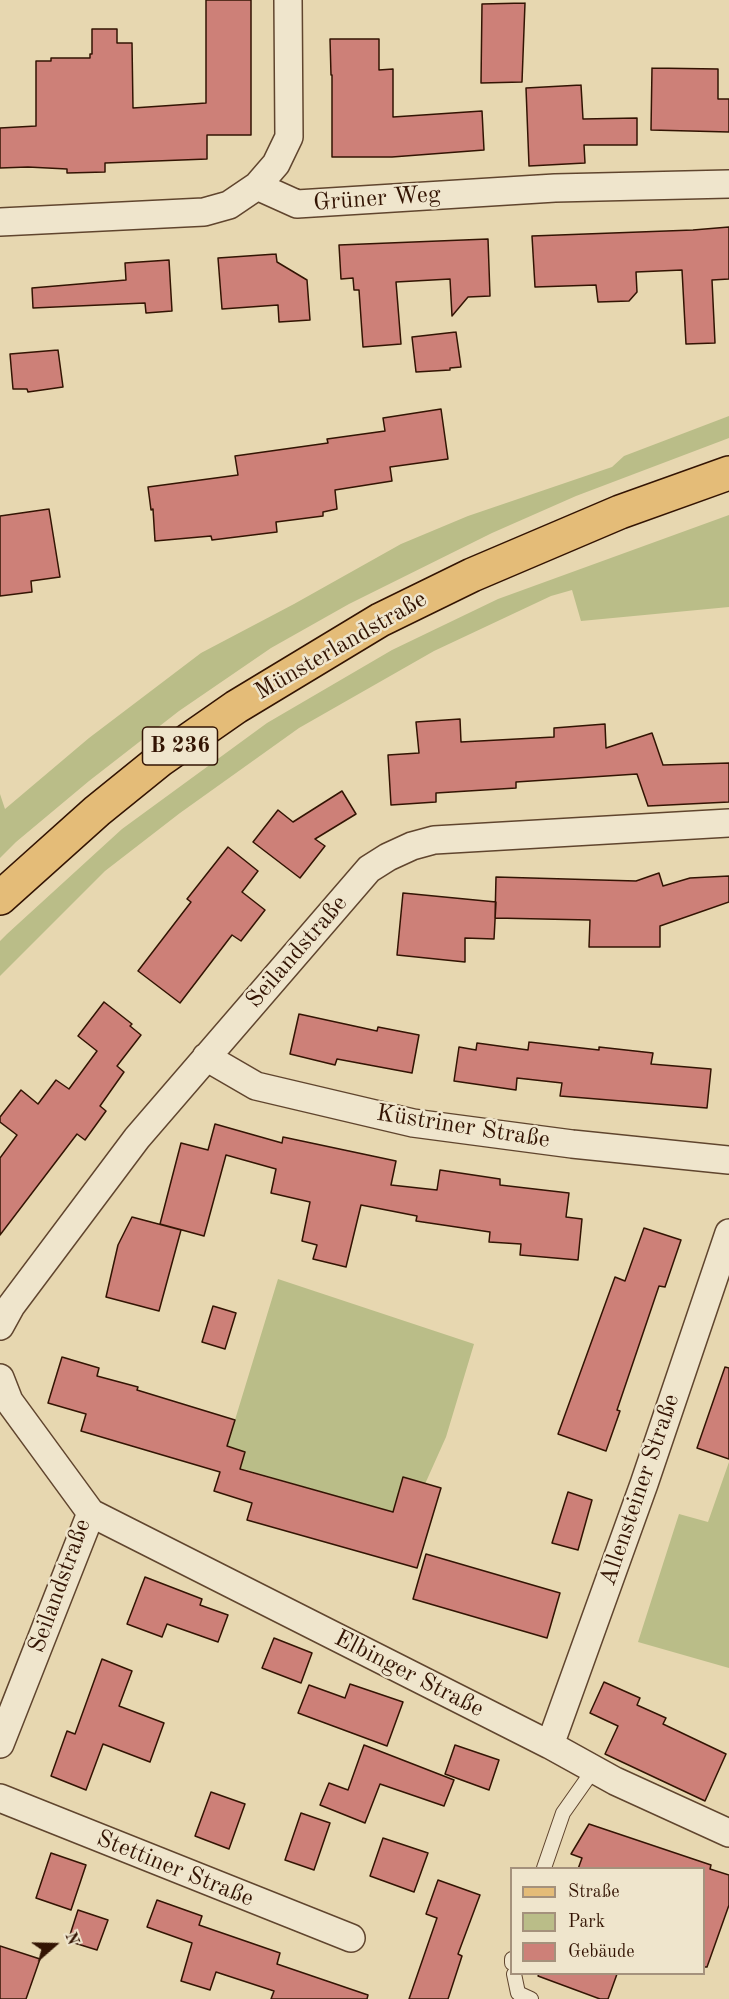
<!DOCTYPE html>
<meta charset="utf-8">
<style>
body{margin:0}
#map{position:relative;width:729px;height:1999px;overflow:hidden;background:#e7d7b0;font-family:"Old Standard TT",serif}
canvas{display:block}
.legend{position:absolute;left:510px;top:1867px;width:195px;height:108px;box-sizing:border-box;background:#efe5cc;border:2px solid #a4917c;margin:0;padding:8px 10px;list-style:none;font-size:18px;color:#331403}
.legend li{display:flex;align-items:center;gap:12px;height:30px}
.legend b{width:30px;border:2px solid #a4917c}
.north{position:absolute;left:24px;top:1915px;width:60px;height:60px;-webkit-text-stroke:4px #efe5cc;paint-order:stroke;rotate:70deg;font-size:16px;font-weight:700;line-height:24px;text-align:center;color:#331403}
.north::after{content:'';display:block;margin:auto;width:21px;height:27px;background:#331403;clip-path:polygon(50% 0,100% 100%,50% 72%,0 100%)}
</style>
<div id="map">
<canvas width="729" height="1999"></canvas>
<ul class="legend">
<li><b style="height:8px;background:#e4bc78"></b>Straße</li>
<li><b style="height:16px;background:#babd88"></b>Park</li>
<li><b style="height:16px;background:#cd8078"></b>Gebäude</li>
</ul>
<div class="north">N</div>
</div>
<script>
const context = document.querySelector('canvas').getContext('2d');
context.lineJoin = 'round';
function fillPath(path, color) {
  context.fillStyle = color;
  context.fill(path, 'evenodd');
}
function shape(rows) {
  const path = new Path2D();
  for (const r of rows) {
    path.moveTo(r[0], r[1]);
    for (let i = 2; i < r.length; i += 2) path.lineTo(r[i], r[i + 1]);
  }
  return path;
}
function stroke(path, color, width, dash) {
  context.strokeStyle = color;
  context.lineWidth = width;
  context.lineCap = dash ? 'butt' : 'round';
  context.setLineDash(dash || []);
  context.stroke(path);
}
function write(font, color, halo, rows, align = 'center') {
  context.font = font + ' "Old Standard TT",serif';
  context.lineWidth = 5;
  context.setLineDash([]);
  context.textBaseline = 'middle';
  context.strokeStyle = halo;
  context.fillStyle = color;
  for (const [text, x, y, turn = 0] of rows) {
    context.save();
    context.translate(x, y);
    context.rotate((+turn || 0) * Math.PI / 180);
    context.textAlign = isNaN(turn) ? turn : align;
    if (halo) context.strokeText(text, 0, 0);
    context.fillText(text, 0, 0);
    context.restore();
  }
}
fillPath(shape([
 [729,416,729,438,576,496,492,533,349,604,271,648,179,711,89,781,16,842,0,858,0,794,5,809,89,738,201,653,294,604,401,544,468,516,612,467,624,456],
 [729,515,729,607,581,621,572,590,551,596,434,651,299,728,180,813,105,871,0,976,0,941,7,934,122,829,267,723,392,650,498,599],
 [278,1279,474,1344,446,1437,425,1484,403,1478,395,1513,240,1468,245,1452,227,1446],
 [729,1462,729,1668,638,1642,679,1514,708,1522]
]), '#babd88');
const building = shape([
 [206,0,251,0,251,135,207,135,207,159,105,163,105,172,67,173,67,169,28,167,0,168,0,128,36,126,36,61,51,61,51,58,90,58,90,54,92,54,92,29,117,29,117,43,132,43,133,108,206,103,206,0],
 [525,3,522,82,481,83,482,4,525,3],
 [330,39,379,39,379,70,393,69,393,117,482,111,484,150,392,157,332,157,332,75,331,75,330,39],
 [652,68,718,69,718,99,729,99,729,132,651,130,652,68],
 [581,85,583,119,637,118,637,145,584,145,585,163,529,166,526,88,581,85],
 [729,227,729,279,712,280,715,343,686,344,682,270,636,272,637,292,629,301,598,302,596,285,535,287,532,236,693,230,729,227],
 [488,239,490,296,468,297,452,316,450,279,396,282,401,344,363,347,359,290,354,290,353,278,341,279,339,245,488,239],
 [276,254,277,262,307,280,310,320,279,322,278,305,222,309,218,258,276,254],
 [169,260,172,311,146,313,145,303,33,308,32,288,126,280,125,263,169,260],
 [456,332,461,367,450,368,450,370,416,372,412,337,456,332],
 [58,350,63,387,28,392,27,389,13,389,10,354,58,350],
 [441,409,448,459,390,467,392,481,335,490,337,509,323,512,323,516,276,522,277,532,212,540,211,536,155,541,153,509,151,510,148,487,238,475,235,456,328,443,327,439,385,431,383,418,441,409],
 [49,509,60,577,31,581,32,592,0,596,0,516,49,509],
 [460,719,461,742,554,737,554,728,605,724,606,748,652,733,663,765,729,763,729,802,648,806,637,774,516,782,516,788,436,793,436,802,391,805,388,755,419,753,416,722,460,719],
 [342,791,356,814,315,839,325,846,300,878,253,842,278,810,293,822,342,791],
 [228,847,258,871,242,892,265,910,241,941,232,935,180,1003,138,971,191,902,187,899,228,847],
 [659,873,663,886,690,878,729,876,729,902,660,926,660,947,589,947,590,920,495,918,496,877,636,881,659,873],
 [403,893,496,902,494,939,465,938,465,962,397,955,403,893],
 [104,1002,132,1024,130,1026,141,1035,117,1066,124,1072,100,1106,106,1111,85,1140,77,1134,0,1235,0,1158,17,1135,0,1122,0,1117,21,1090,38,1104,56,1080,69,1089,97,1051,78,1036,104,1002],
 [299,1014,377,1031,378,1027,419,1035,412,1073,337,1059,335,1065,290,1054,299,1014],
 [529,1042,599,1050,599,1047,653,1053,651,1064,711,1069,707,1108,560,1096,562,1083,517,1078,516,1090,454,1081,459,1047,476,1050,477,1043,528,1050,529,1042],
 [215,1124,282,1143,283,1137,396,1161,391,1185,437,1190,440,1170,500,1179,500,1185,569,1193,566,1217,582,1219,578,1260,520,1255,521,1244,489,1242,490,1232,416,1221,417,1216,361,1205,346,1267,313,1259,317,1245,302,1241,310,1202,271,1193,276,1169,226,1155,204,1236,160,1224,181,1143,208,1150,215,1124],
 [132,1217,181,1230,159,1311,106,1297,118,1245,132,1217],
 [644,1228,681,1240,665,1287,659,1286,617,1410,620,1411,606,1451,558,1434,615,1277,625,1281,644,1228],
 [213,1306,236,1313,225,1349,202,1342,213,1306],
 [62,1357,99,1368,97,1376,138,1387,137,1390,235,1420,227,1446,245,1452,240,1469,393,1512,403,1477,441,1488,417,1568,247,1520,252,1503,214,1491,220,1472,81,1431,86,1414,48,1403,62,1357],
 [725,1367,729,1368,729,1459,697,1448,725,1367],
 [568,1492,592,1500,578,1550,552,1543,568,1492],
 [426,1554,560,1593,547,1638,413,1599,426,1554],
 [145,1577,202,1599,200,1605,228,1615,218,1642,167,1624,162,1637,127,1624,145,1577],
 [274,1638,312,1653,301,1683,262,1668,274,1638],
 [102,1659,132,1671,119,1706,164,1723,150,1762,103,1744,86,1790,51,1776,67,1731,75,1734,102,1659],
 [604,1682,640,1698,637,1705,666,1718,663,1724,726,1754,705,1801,605,1754,618,1726,590,1713,604,1682],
 [350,1684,403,1702,387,1746,298,1713,309,1685,345,1698,350,1684],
 [364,1745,454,1780,444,1806,380,1784,365,1823,320,1805,329,1783,348,1790,364,1745],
 [455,1745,499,1760,489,1790,445,1774,455,1745],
 [211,1792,245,1804,229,1849,195,1836,211,1792],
 [301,1813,330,1823,314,1870,285,1860,301,1813],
 [589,1824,711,1865,710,1869,729,1875,729,1905,707,1967,704,1967,704,1869,578,1869,582,1858,571,1854,589,1824],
 [383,1838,428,1853,414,1892,370,1876,383,1838],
 [51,1853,86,1865,71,1910,36,1898,51,1853],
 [438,1880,480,1895,458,1954,462,1956,448,1999,409,1999,437,1918,426,1914,438,1880],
 [157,1900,202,1916,199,1925,280,1953,277,1964,368,1995,367,1999,271,1999,274,1991,216,1972,210,1990,181,1981,192,1943,147,1927,157,1900],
 [78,1910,108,1920,97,1950,68,1941,78,1910],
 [0,1946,40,1959,26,1999,0,1999,0,1946],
 [539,1974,617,1974,608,1999,600,1999,538,1976,539,1974]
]);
fillPath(building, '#cd8078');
stroke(building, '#331403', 1.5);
const service = shape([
 [544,1868,563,1813,594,1769],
 [512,1959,512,1963],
 [514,1974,518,1993,531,1999]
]);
const minor = shape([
 [257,186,297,204,555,188,729,184],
 [0,222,204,212,229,205,257,186,276,164,289,137,288,0],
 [206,1057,256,1086,413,1123,572,1144,729,1160],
 [0,1326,11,1306,137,1138,369,869,388,857,412,846,434,840,729,823],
 [0,1378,9,1401,91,1513,0,1744],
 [91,1513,550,1745,615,1781,729,1833],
 [550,1745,644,1484,729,1233],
 [0,1798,351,1938]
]);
const primary = shape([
 [0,898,97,811,160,760,236,707,380,620,472,575,620,512,729,473]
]);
stroke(service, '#60452e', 16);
stroke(minor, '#60452e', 30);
stroke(primary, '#331403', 36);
stroke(service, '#efe5cc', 14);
stroke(minor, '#efe5cc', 27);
stroke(primary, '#e4bc78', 33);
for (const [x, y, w] of [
 [180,746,75]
]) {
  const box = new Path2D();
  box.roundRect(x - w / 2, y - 19, w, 38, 4.5);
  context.fillStyle = '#efe5cc';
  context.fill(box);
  stroke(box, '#331403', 1.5);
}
write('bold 22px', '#331403', null, [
 ["B 236",180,746]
]);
write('24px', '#331403', '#efe5cc', [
 ["Grüner Weg",377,199,-4],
 ["Münsterlandstraße",341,646,-30],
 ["Seilandstraße",297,952,-49],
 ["Küstriner Straße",463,1127,9],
 ["Allensteiner Straße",640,1490,-71],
 ["Seilandstraße",60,1586,-70],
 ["Elbinger Straße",409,1674,27],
 ["Stettiner Straße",175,1869,22]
]);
</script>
